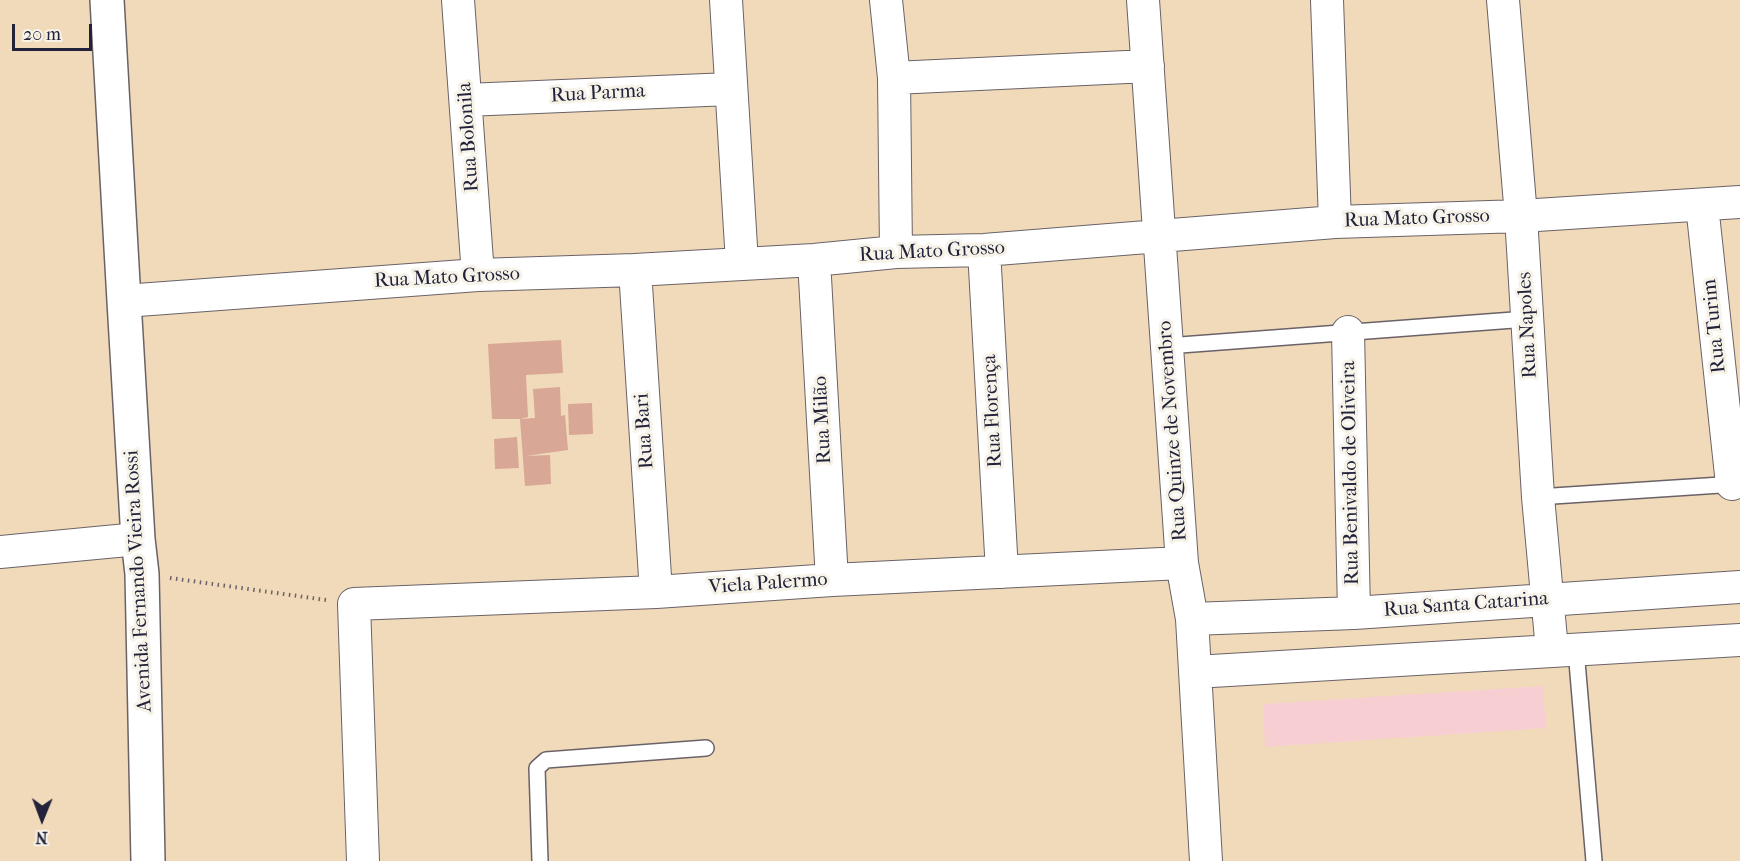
<!DOCTYPE html>
<meta charset="utf-8">
<style>
body{margin:0}
#map{position:relative;width:1740px;height:861px;overflow:hidden;background:#f1daba;font-family:"IM FELL French Canon",serif}
canvas{display:block}
.north{position:absolute;left:12px;top:789px;width:60px;height:60px;-webkit-text-stroke:4px #f7f3e8;paint-order:stroke;rotate:181deg;font-size:16px;font-weight:700;line-height:24px;text-align:center;color:#22223b}
.north::after{content:'';display:block;margin:auto;width:21px;height:27px;background:#22223b;clip-path:polygon(50% 0,100% 100%,50% 72%,0 100%)}
.scale{position:absolute;left:12px;top:24px;width:80px;height:27px;box-sizing:border-box;border:3px solid #22223b;border-top:0;padding-left:8px;font-size:18px;line-height:21px;white-space:nowrap;color:#22223b;-webkit-text-stroke:4px #f7f3e8;paint-order:stroke}
</style>
<div id="map">
<canvas width="1740" height="861"></canvas>
<div class="north">N</div>
<div class="scale">20 m</div>
</div>
<script>
const context = document.querySelector('canvas').getContext('2d');
context.lineJoin = 'round';
function fillPath(path, color) {
  context.fillStyle = color;
  context.fill(path, 'evenodd');
}
function shape(rows) {
  const path = new Path2D();
  for (const r of rows) {
    path.moveTo(r[0], r[1]);
    for (let i = 2; i < r.length; i += 2) path.lineTo(r[i], r[i + 1]);
  }
  return path;
}
function stroke(path, color, width, dash) {
  context.strokeStyle = color;
  context.lineWidth = width;
  context.lineCap = dash ? 'butt' : 'round';
  context.setLineDash(dash || []);
  context.stroke(path);
}
function write(font, color, halo, rows, align = 'center') {
  context.font = font + ' "IM FELL French Canon",serif';
  context.lineWidth = 6;
  context.setLineDash([]);
  context.textBaseline = 'middle';
  context.strokeStyle = halo;
  context.fillStyle = color;
  for (const [text, x, y, turn = 0] of rows) {
    context.save();
    context.translate(x, y);
    context.rotate((+turn || 0) * Math.PI / 180);
    context.textAlign = isNaN(turn) ? turn : align;
    if (halo) context.strokeText(text, 0, 0);
    context.fillText(text, 0, 0);
    context.restore();
  }
}
fillPath(shape([
 [1543,686,1546,728,1265,747,1263,704]
]), '#f7cfd3');
fillPath(shape([
 [561,340,563,373,526,375,528,417,520,419,492,419,488,344],
 [560,387,561,416,565,415,568,450,526,456,550,455,551,484,525,486,520,419,535,418,533,389],
 [592,403,593,434,569,435,568,404],
 [517,437,519,468,495,469,494,439]
]), '#d9a795');
const service = shape([
 [1167,346,1527,319],
 [1538,497,1736,484],
 [1576,650,1594,861],
 [540,861,537,768,546,760,706,748]
]);
const minor = shape([
 [458,0,478,275],
 [726,0,742,263],
 [886,0,894,78,896,252],
 [1143,0,1182,563,1192,619,1206,861],
 [1327,0,1335,222],
 [1503,0,1521,216,1538,497,1552,650],
 [894,78,1148,66],
 [466,100,730,89],
 [1702,205,1732,484],
 [984,250,1002,572],
 [814,260,832,580],
 [635,270,656,592],
 [124,301,478,275,635,270,814,260,896,252,984,250,1335,222,1521,216,1740,202],
 [1348,332,1354,613],
 [0,552,138,539],
 [1192,619,1354,613,1740,587],
 [1195,672,1740,640],
 [363,861,354,604,656,592,832,580,1182,563]
]);
const tertiary = shape([
 [107,0,124,301,138,539,142,574,148,861]
]);
stroke(service, '#6a6267', 18);
stroke(minor, '#6a6267', 34);
stroke(tertiary, '#6a6267', 36);
stroke(shape([
 [170,578,326,600]
]), '#6a6267', 4, [1.5, 4.5]);
stroke(service, '#fff', 15);
stroke(minor, '#fff', 32);
stroke(tertiary, '#fff', 33);
write('20px', '#22223b', '#f7f3e8', [
 ["Rua Parma",598,94,-3],
 ["Rua Bolonila",469,137,-94],
 ["Rua Mato Grosso",1417,219,-2],
 ["Rua Mato Grosso",932,252,-3],
 ["Rua Mato Grosso",447,278,-3],
 ["Rua Napoles",1528,325,-93],
 ["Rua Turim",1715,326,-96],
 ["Rua Florença",993,411,-93],
 ["Rua Milão",823,420,-93],
 ["Rua Bari",645,431,-94],
 ["Rua Quinze de Novembro",1173,431,-94],
 ["Rua Benivaldo de Oliveira",1351,473,-91],
 ["Avenida Fernando Vieira Rossi",139,581,-93],
 ["Viela Palermo",768,584,-4],
 ["Rua Santa Catarina",1466,605,-4]
]);
</script>
